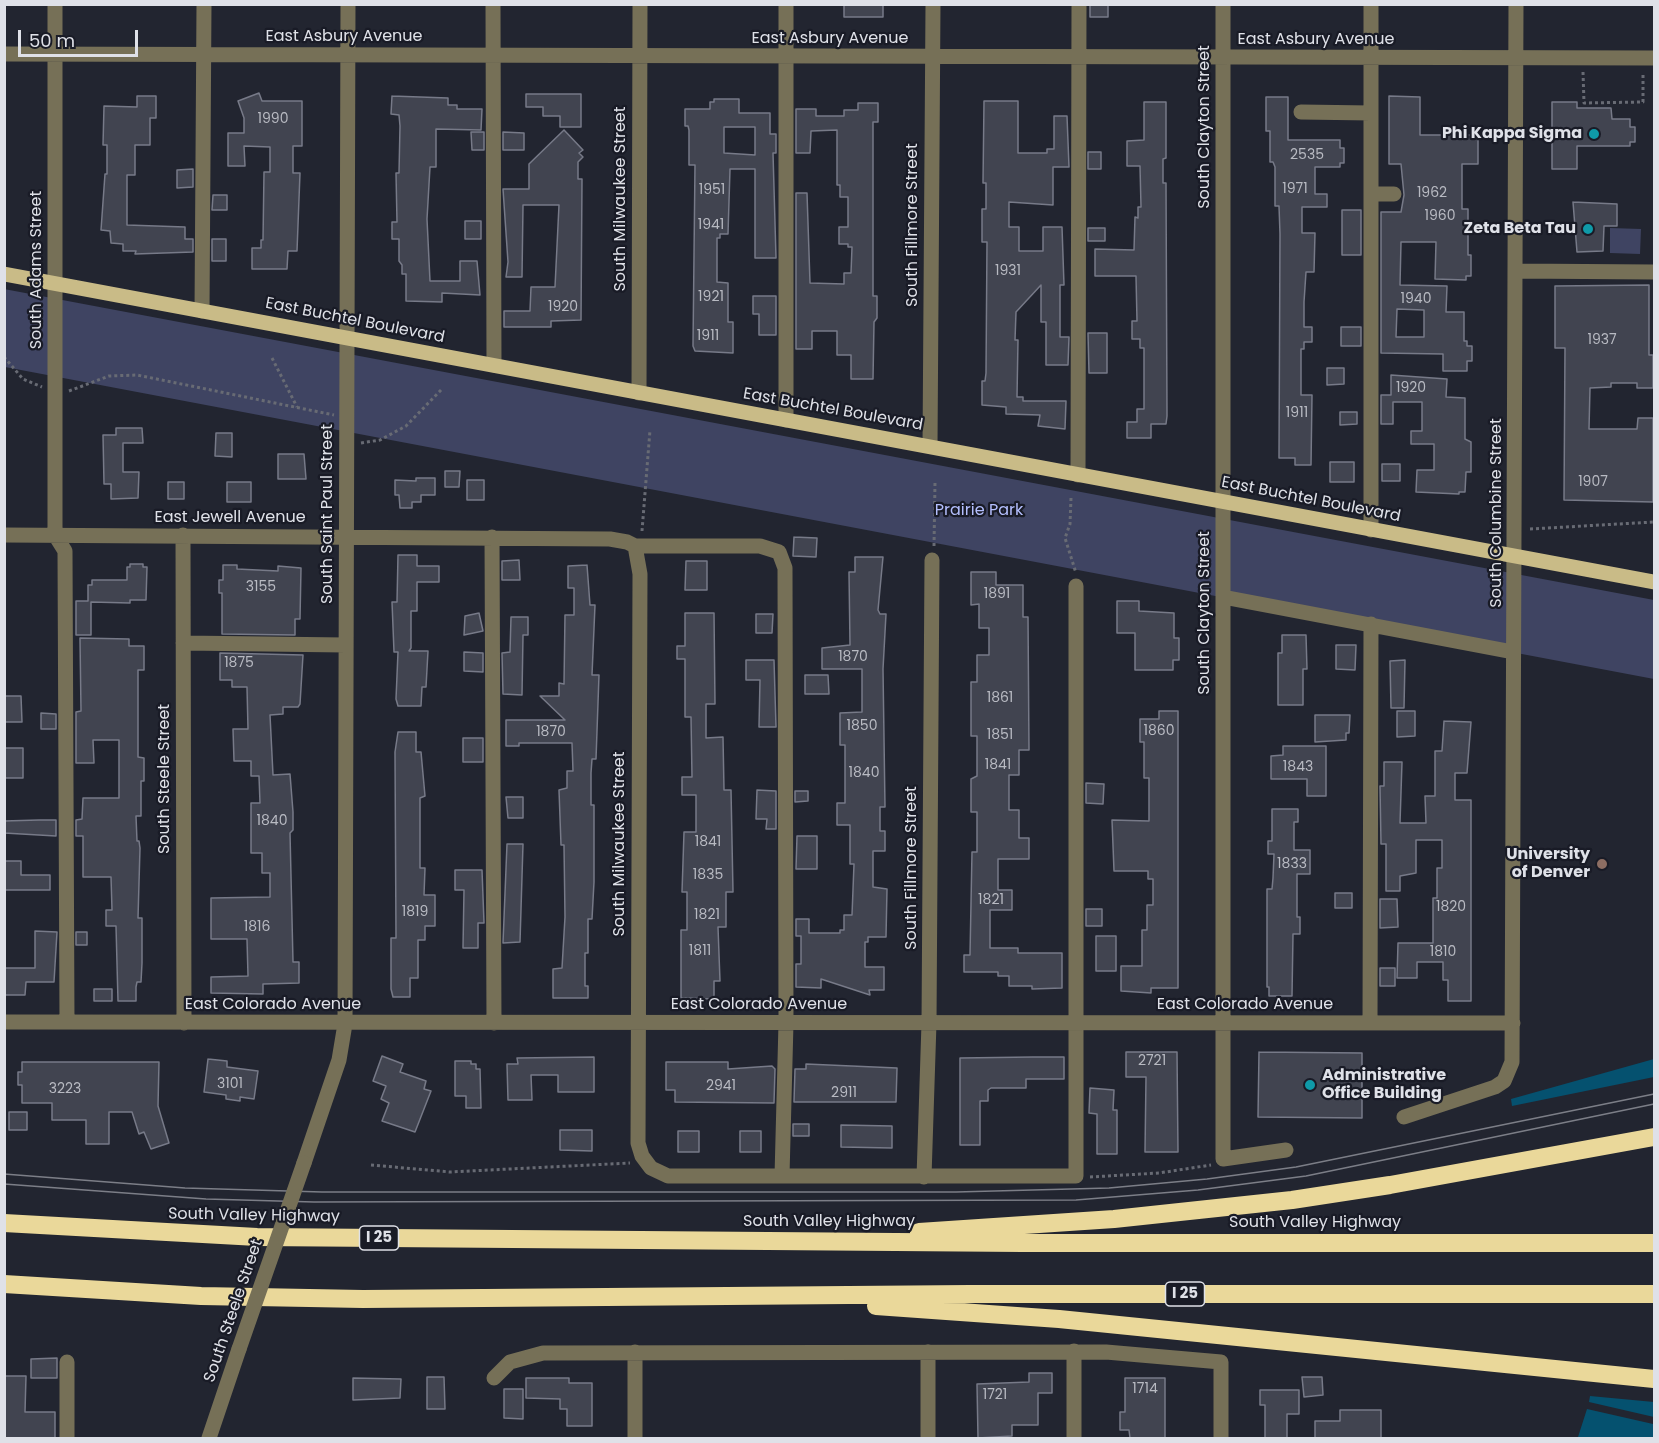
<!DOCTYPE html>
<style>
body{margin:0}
#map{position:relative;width:1659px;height:1443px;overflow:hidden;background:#222530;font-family:Poppins,sans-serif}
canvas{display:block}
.frame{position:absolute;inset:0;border:6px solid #dfe1e8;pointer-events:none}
.scale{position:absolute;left:18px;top:30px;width:120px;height:27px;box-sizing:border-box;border:3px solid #dfe1e8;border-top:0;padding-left:8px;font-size:18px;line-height:21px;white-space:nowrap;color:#dfe1e8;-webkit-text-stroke:4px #191b26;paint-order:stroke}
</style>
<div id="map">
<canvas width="1659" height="1443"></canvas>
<div class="frame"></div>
<div class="scale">50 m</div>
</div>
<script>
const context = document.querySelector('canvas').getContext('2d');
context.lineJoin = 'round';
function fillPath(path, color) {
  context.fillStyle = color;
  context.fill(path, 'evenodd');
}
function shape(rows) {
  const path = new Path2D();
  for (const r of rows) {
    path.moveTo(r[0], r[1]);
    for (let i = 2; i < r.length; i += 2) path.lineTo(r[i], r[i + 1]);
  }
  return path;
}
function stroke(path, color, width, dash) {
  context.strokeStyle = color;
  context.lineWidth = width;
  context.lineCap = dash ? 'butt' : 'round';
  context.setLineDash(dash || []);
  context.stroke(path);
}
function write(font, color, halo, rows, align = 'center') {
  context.font = font + ' Poppins,sans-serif';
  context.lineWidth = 4.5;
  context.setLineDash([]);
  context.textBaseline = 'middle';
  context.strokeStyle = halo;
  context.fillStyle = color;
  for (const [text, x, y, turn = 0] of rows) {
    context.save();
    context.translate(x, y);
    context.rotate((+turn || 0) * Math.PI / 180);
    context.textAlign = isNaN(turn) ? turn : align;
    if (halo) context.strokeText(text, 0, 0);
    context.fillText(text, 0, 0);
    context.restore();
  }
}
fillPath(shape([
 [1610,228,1641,229,1640,254,1610,253],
 [4,289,1654,600,1654,679,5,367]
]), '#3f4462');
fillPath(shape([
 [1654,1059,1654,1077,1512,1106,1511,1099],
 [1590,1396,1654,1402,1654,1417,1589,1402],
 [1587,1409,1653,1424,1654,1421,1654,1438,1578,1437]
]), '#05516f');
const building = shape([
 [844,4,883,4,883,17,844,17,844,4],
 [1090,4,1108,4,1108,17,1090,17,1090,4],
 [259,93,262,101,302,101,302,146,293,146,293,173,300,173,297,251,288,251,287,269,252,269,252,248,261,248,261,240,263,240,264,172,270,172,270,147,244,146,245,166,228,166,228,133,244,133,244,118,238,101,259,93],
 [526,94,581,94,581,127,560,127,560,116,543,116,543,107,526,107,526,94],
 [137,96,156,96,156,118,150,118,150,145,135,145,135,175,127,175,127,225,185,227,185,239,193,239,193,252,135,254,136,251,123,251,123,244,111,243,110,231,101,230,105,174,107,174,107,145,103,145,104,106,137,107,137,96],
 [392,96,448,98,448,105,457,105,457,109,482,109,481,130,436,129,436,167,430,167,427,219,430,281,460,281,460,261,477,261,480,295,442,293,442,302,406,301,406,274,402,274,402,265,399,261,399,239,392,239,392,222,397,222,396,173,399,173,400,126,399,115,391,114,392,96],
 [1389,96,1420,97,1420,135,1478,135,1478,164,1462,164,1462,209,1468,209,1468,255,1471,255,1471,276,1466,276,1466,280,1435,279,1436,242,1401,242,1400,285,1447,286,1446,312,1464,312,1464,341,1467,341,1467,346,1472,346,1472,361,1467,361,1467,371,1443,371,1443,354,1381,353,1381,212,1401,212,1404,195,1401,164,1389,164,1389,96],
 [1397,309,1424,310,1424,337,1396,337,1397,309],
 [1266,97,1288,97,1288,140,1340,140,1340,148,1344,148,1344,163,1340,163,1340,167,1315,167,1315,194,1327,194,1327,207,1302,207,1302,233,1315,233,1314,272,1306,272,1304,302,1304,327,1312,327,1312,342,1304,342,1304,349,1301,349,1301,395,1312,395,1311,465,1295,465,1295,458,1279,458,1280,234,1279,206,1275,206,1275,167,1273,162,1270,162,1270,131,1266,131,1266,97],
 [714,99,739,99,739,113,770,113,770,134,776,134,776,153,773,153,776,258,755,258,755,169,730,169,728,234,720,234,720,238,717,238,717,282,728,283,728,322,733,322,733,353,695,351,693,346,695,165,689,165,689,130,688,126,685,126,685,109,710,109,710,102,714,102,714,99],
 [724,127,755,127,755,155,724,153,724,127],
 [984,101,1018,101,1018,153,1047,153,1047,149,1054,149,1054,116,1067,116,1069,167,1053,167,1053,205,1009,202,1009,227,1019,227,1019,251,1043,251,1043,227,1062,227,1064,285,1060,285,1060,337,1069,337,1068,365,1046,365,1046,322,1041,322,1041,285,1016,312,1015,340,1018,340,1017,397,1023,397,1023,401,1066,401,1065,429,1038,426,1040,415,1006,414,1006,407,982,405,982,381,985,381,986,373,987,242,982,242,982,209,986,209,986,183,983,183,984,101],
 [1144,102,1166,102,1166,158,1163,159,1163,183,1166,183,1167,416,1166,424,1151,424,1151,438,1127,438,1127,422,1137,422,1137,409,1144,409,1144,348,1140,348,1140,339,1132,339,1132,321,1137,321,1136,276,1095,276,1095,249,1134,250,1135,217,1138,218,1138,207,1141,207,1140,166,1127,166,1127,141,1144,140,1144,102],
 [1552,102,1577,102,1577,108,1611,108,1612,119,1630,119,1630,127,1635,127,1635,142,1630,142,1630,146,1577,146,1577,169,1552,169,1552,102],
 [858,103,878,103,878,122,873,122,873,296,877,296,877,318,874,322,873,379,851,379,851,355,837,355,837,331,812,331,812,349,796,349,796,193,807,193,810,283,844,284,844,273,851,273,852,247,848,247,848,244,839,244,839,227,848,227,848,197,840,197,840,185,837,185,837,130,811,131,810,153,796,153,796,109,816,109,816,116,844,116,844,110,858,110,858,103],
 [564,130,583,150,579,153,583,157,578,162,578,179,582,179,581,320,551,321,551,327,504,327,504,311,530,311,531,287,555,287,559,205,523,205,522,277,506,277,508,262,503,189,529,189,529,164,564,130],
 [471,132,484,132,484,150,472,150,471,132],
 [503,132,524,133,524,150,503,150,503,132],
 [1088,152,1101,152,1101,169,1088,169,1088,152],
 [193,169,193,187,177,188,177,170,193,169],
 [213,195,227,195,227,210,212,210,213,195],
 [1573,202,1617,204,1617,226,1604,226,1603,251,1577,252,1573,202],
 [1342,210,1361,210,1361,255,1342,255,1342,210],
 [465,221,481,221,481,239,465,239,465,221],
 [1088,228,1105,228,1105,241,1088,241,1088,228],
 [212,239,226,239,226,261,212,261,212,239],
 [1649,285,1649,355,1653,355,1653,388,1637,388,1637,383,1611,383,1611,387,1590,388,1589,429,1637,429,1638,418,1653,418,1653,502,1564,500,1565,348,1555,348,1555,286,1649,285],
 [753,296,776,296,776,335,759,335,759,314,753,314,753,296],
 [1341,327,1361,327,1361,346,1341,346,1341,327],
 [1088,333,1107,333,1107,373,1089,373,1088,333],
 [1327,368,1344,368,1344,384,1327,385,1327,368],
 [1391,375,1447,379,1446,397,1465,398,1465,439,1471,442,1471,472,1466,472,1465,492,1459,492,1459,494,1416,492,1417,470,1434,470,1434,444,1411,444,1411,431,1422,431,1422,402,1393,402,1393,424,1381,424,1381,395,1391,395,1391,375],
 [1340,412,1357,412,1357,424,1340,425,1340,412],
 [116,428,142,428,143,443,123,443,123,472,139,472,138,498,111,499,111,484,104,484,103,435,116,435,116,428],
 [216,433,232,433,232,457,215,456,216,433],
 [278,454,304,454,306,479,278,479,278,454],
 [1330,462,1354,462,1354,482,1330,482,1330,462],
 [1382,464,1400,464,1400,481,1382,481,1382,464],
 [445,471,460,471,459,487,445,487,445,471],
 [416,478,435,478,435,495,421,495,421,502,412,502,412,508,400,508,399,495,395,495,395,480,416,481,416,478],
 [467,480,484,480,484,500,467,500,467,480],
 [168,482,184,482,184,499,168,499,168,482],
 [227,482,251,482,251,502,227,502,227,482],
 [794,537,817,538,816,557,793,556,794,537],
 [398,555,417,555,417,566,439,566,439,582,417,582,417,611,411,611,411,648,409,651,428,651,426,687,422,687,421,706,398,706,396,699,398,652,394,652,392,602,397,602,398,555],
 [855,557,883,557,878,610,880,614,886,614,883,669,885,807,880,807,880,831,885,831,885,851,873,851,873,887,887,889,886,937,868,937,868,942,865,942,865,967,884,967,884,990,869,990,870,995,821,979,821,988,796,987,796,964,801,964,801,936,796,936,796,919,809,919,809,933,840,933,840,930,844,930,844,915,852,915,854,864,850,864,850,825,837,825,837,803,845,803,845,745,840,745,840,713,862,712,862,669,822,669,822,648,850,645,849,572,855,572,855,557],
 [519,560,520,580,502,580,502,561,519,560],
 [686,561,707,561,707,590,685,590,686,561],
 [130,564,143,564,143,567,147,567,146,600,130,600,130,603,91,602,91,635,76,635,76,601,88,601,88,585,92,585,92,580,127,580,127,567,130,567,130,564],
 [223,565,237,565,237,569,278,571,278,566,301,568,300,619,295,619,295,635,222,634,222,593,219,593,219,580,223,580,223,565],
 [587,565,590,605,595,605,592,675,599,675,596,759,592,759,591,773,591,805,594,805,594,882,592,919,588,919,588,953,585,953,585,986,588,986,588,998,553,998,553,969,562,968,565,917,564,845,561,845,559,790,567,788,567,771,573,771,572,743,519,743,519,746,506,746,506,720,565,720,540,696,559,696,559,683,564,684,565,615,574,615,574,588,568,588,568,566,587,565],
 [971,572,996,572,996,585,1023,585,1023,617,1028,617,1029,750,1019,750,1019,775,1009,775,1009,810,1019,810,1019,838,1029,838,1029,859,998,859,998,890,1012,890,1012,910,990,910,990,948,1018,948,1018,953,1062,953,1062,988,1032,989,1032,986,1009,986,1009,976,998,976,998,972,964,972,964,955,970,955,972,852,977,852,977,812,971,812,971,779,977,776,977,736,971,736,971,682,977,682,977,655,989,655,989,628,979,628,979,604,971,605,971,572],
 [1117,601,1139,601,1139,611,1174,613,1174,638,1179,638,1179,660,1173,660,1173,670,1135,670,1135,633,1117,633,1117,601],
 [479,613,483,631,464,635,465,616,479,613],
 [685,613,714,613,715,704,706,704,706,738,723,737,724,790,731,790,733,892,726,892,726,927,718,927,720,981,714,981,714,999,681,998,681,930,687,930,687,892,682,892,684,832,696,832,696,795,682,795,682,777,692,777,691,717,685,717,685,659,677,659,677,646,685,646,685,613],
 [756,614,773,614,772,633,756,633,756,614],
 [511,617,528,617,528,635,523,635,522,695,503,694,502,653,510,652,511,617],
 [1282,635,1306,635,1307,669,1303,669,1303,705,1278,705,1278,653,1282,653,1282,635],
 [80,638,129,639,129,646,144,646,144,670,138,670,138,757,144,758,144,781,141,781,141,816,136,816,137,841,139,841,140,848,138,918,142,918,142,963,141,982,137,982,136,987,136,1001,118,1001,116,926,106,926,106,910,112,910,111,877,83,877,83,836,76,836,76,820,82,819,83,798,119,798,119,740,93,740,94,763,76,763,76,712,81,711,80,638],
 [1336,645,1356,645,1355,670,1336,669,1336,645],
 [464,652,483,653,483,672,464,671,464,652],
 [220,653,303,655,300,704,298,707,283,707,283,714,270,715,273,775,290,774,293,812,293,830,290,833,293,962,299,962,299,983,263,984,263,994,211,993,211,977,248,976,247,939,211,939,211,898,270,897,270,873,262,873,262,853,251,853,251,803,260,803,259,776,251,776,251,761,234,761,233,729,248,729,247,687,232,687,232,680,220,680,220,653],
 [746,660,774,660,776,727,759,727,760,680,746,680,746,660],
 [1405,660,1404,708,1391,708,1390,661,1405,660],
 [805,675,828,675,829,694,805,694,805,675],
 [4,696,21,696,22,722,4,722,4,696],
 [1159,711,1178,711,1178,988,1151,988,1151,993,1121,991,1121,966,1142,966,1142,930,1147,930,1147,905,1153,905,1153,879,1148,879,1148,871,1114,871,1112,820,1149,821,1149,778,1144,778,1144,742,1140,742,1140,719,1159,719,1159,711],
 [1397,711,1415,711,1415,736,1397,737,1397,711],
 [41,713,56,714,56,729,41,729,41,713],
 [1315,715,1350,715,1349,733,1346,733,1346,740,1315,742,1315,715],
 [1444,721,1471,722,1467,773,1455,773,1455,800,1471,800,1471,1001,1448,1001,1448,980,1443,980,1443,962,1417,962,1417,978,1397,978,1398,943,1433,943,1433,898,1437,898,1437,868,1442,868,1442,840,1416,840,1416,873,1400,876,1400,891,1386,891,1386,844,1381,844,1380,786,1384,786,1384,762,1402,762,1400,823,1426,823,1425,796,1435,796,1435,751,1442,751,1444,721],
 [398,732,416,732,416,752,421,752,425,796,420,798,420,868,425,868,424,895,435,895,435,926,425,926,425,940,418,940,418,978,410,978,410,997,393,997,391,989,391,938,396,938,395,752,398,732],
 [463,738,483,738,483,762,463,762,463,738],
 [1283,746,1326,746,1326,796,1307,796,1307,779,1271,779,1271,756,1283,755,1283,746],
 [4,748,23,748,23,778,4,778,4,748],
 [1086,783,1104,784,1103,804,1086,803,1086,783],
 [757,790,776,791,776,829,766,829,767,819,756,819,757,790],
 [795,791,808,791,808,801,795,802,795,791],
 [506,797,523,797,523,818,508,818,506,797],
 [1272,809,1298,809,1298,822,1294,822,1294,850,1310,850,1310,874,1297,874,1297,917,1300,917,1300,934,1293,934,1292,996,1269,996,1269,987,1267,987,1267,889,1272,889,1273,878,1274,854,1268,854,1268,841,1272,841,1272,809],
 [39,820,56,820,56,836,4,833,4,821,39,820],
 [797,836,817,836,817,869,796,869,797,836],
 [507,844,523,844,520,942,503,943,507,844],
 [4,861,21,861,21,875,50,875,50,890,4,890,4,861],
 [455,870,482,870,484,923,478,923,478,948,463,948,464,890,455,890,455,870],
 [1335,893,1352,893,1352,908,1335,908,1335,893],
 [1380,899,1397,899,1398,927,1380,928,1380,899],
 [1086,909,1102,909,1102,926,1086,926,1086,909],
 [35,931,57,932,54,982,26,982,25,995,4,995,4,968,35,968,35,931],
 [76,932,87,932,87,945,76,945,76,932],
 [1096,936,1116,936,1116,971,1096,971,1096,936],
 [1380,968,1395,968,1395,986,1380,986,1380,968],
 [94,989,112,989,112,1001,94,1001,94,989],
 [1126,1052,1177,1052,1178,1152,1145,1152,1146,1077,1126,1077,1126,1052],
 [1259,1052,1362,1053,1362,1118,1258,1117,1259,1052],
 [382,1056,403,1064,400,1072,426,1081,424,1089,431,1091,415,1132,382,1121,389,1103,381,1099,386,1086,373,1081,382,1056],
 [594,1057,594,1092,558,1092,558,1075,531,1075,532,1100,508,1100,507,1064,518,1064,517,1058,594,1057],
 [1033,1057,1064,1057,1064,1079,1026,1079,1026,1088,991,1088,988,1090,988,1101,980,1101,980,1145,960,1145,960,1058,1033,1057],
 [208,1059,227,1061,227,1067,258,1071,254,1099,240,1097,240,1101,226,1099,226,1095,204,1092,208,1059],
 [455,1061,471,1061,471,1064,476,1064,476,1069,480,1069,481,1108,466,1108,466,1096,455,1096,455,1061],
 [22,1062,159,1062,158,1106,169,1143,151,1149,144,1132,139,1134,132,1112,109,1112,109,1144,86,1144,86,1120,52,1120,52,1103,22,1103,22,1085,18,1085,18,1072,22,1072,22,1062],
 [666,1062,728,1062,728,1069,772,1066,775,1069,774,1103,675,1102,675,1090,666,1090,666,1062],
 [806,1064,897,1068,896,1102,794,1102,795,1069,806,1069,806,1064],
 [1090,1088,1114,1090,1113,1110,1117,1110,1117,1154,1097,1154,1097,1114,1089,1113,1090,1088],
 [9,1112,27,1112,27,1130,9,1130,9,1112],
 [793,1124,809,1124,809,1136,793,1136,793,1124],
 [841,1125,892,1126,892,1148,841,1147,841,1125],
 [560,1130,592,1130,592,1151,560,1150,560,1130],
 [678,1131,699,1131,699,1152,678,1152,678,1131],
 [740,1131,761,1131,761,1152,740,1152,740,1131],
 [57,1358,57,1378,31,1378,31,1359,57,1358],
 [1029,1373,1052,1373,1052,1393,1038,1393,1038,1425,1012,1425,1012,1436,978,1438,977,1384,1029,1382,1029,1373],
 [4,1376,26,1376,25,1412,55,1412,55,1438,4,1438,4,1376],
 [427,1377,444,1377,445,1409,427,1409,427,1377],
 [1302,1377,1322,1377,1323,1395,1304,1397,1302,1377],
 [353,1378,401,1379,400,1398,353,1400,353,1378],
 [526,1378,569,1378,569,1383,592,1383,592,1426,567,1426,567,1409,560,1409,560,1399,526,1398,526,1378],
 [1125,1378,1165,1378,1165,1438,1130,1438,1129,1430,1120,1430,1120,1412,1125,1412,1125,1378],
 [504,1389,523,1389,523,1419,504,1418,504,1389],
 [1260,1390,1299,1390,1299,1414,1287,1414,1287,1438,1265,1438,1265,1405,1260,1405,1260,1390],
 [1340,1410,1381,1410,1381,1438,1315,1438,1315,1421,1340,1421,1340,1410]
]);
fillPath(building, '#414450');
stroke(building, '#777a88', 1.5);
stroke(shape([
 [1583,72,1584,103,1643,102,1643,73],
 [4,357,23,379,42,387],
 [272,358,297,407],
 [69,391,109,376,137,375,334,415],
 [361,443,380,440,406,426,442,389],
 [1071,498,1070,524,1065,538,1076,573],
 [1530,529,1654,522],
 [642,531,650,430],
 [934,546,935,482],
 [371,1165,450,1172,630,1163],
 [1090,1177,1159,1173,1211,1165]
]), '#686b74', 3, [3, 3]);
stroke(shape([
 [55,4,55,535],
 [493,4,494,365],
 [1223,4,1223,1159,1286,1150],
 [1371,4,1371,530],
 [4,54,1654,58],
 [1301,112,1371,113],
 [1371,194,1394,194],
 [1515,271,1654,272],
 [202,311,204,4],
 [639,393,640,4],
 [786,420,786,4],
 [930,446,933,4],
 [1078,475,1079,4],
 [4,535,610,539,627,542,635,546,760,546,779,552,785,568,786,1023,782,1176],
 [55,535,65,551,67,1022],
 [183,535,184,1023],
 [492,537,494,1023],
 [635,546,640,574,638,1143,642,1156,651,1168,668,1176,1076,1176,1076,586],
 [1223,597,1513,652],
 [183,643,346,645],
 [4,1022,1513,1023],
 [1370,1023,1371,624],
 [1404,1117,1495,1087,1504,1081,1512,1062,1516,4],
 [304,1163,339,1060,345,1024,348,4],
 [924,1177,929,1023,932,560],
 [928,1352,928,1438],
 [494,1378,510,1362,543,1353,1106,1352,1221,1362,1221,1438],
 [67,1438,67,1362],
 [209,1438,239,1349],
 [635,1438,635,1352],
 [1074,1438,1074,1351]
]), '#767057', 15);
stroke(shape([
 [4,274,1654,582]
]), '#c9bb87', 15);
stroke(shape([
 [4,1223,257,1237,1023,1243,1654,1243],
 [919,1232,1114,1219,1292,1200,1390,1185,1654,1137],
 [4,1284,201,1296,363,1299,970,1294,1654,1294],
 [876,1306,1059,1319,1654,1379]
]), '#ead89a', 18);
stroke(shape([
 [4,1174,185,1188,322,1192,956,1192,1109,1188,1207,1179,1296,1167,1654,1094],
 [4,1184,206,1199,314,1202,1076,1200,1198,1190,1306,1176,1654,1104]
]), '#7c7e87', 1.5);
stroke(shape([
 [239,1349,304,1163]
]), '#767057', 15);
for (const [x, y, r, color] of [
 [1594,134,6,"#0f9aa8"],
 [1588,229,6,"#0f9aa8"],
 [1602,864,6,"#8d6e63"],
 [1310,1085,6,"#0f9aa8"]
]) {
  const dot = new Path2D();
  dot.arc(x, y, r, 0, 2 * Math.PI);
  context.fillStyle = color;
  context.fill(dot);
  stroke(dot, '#191b26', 2);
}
write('14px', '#b8bac2', null, [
 ["1990",273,119],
 ["2535",1307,155],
 ["1971",1295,189],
 ["1951",712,190],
 ["1962",1432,193],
 ["1960",1440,216],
 ["1941",711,225],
 ["1931",1008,271],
 ["1921",711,297],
 ["1940",1416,299],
 ["1920",563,307],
 ["1911",708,336],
 ["1937",1602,340],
 ["1920",1411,388],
 ["1911",1297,413],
 ["1907",1593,482],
 ["3155",261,587],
 ["1891",997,594],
 ["1870",853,657],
 ["1875",239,663],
 ["1861",1000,698],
 ["1850",862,726],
 ["1860",1159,731],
 ["1870",551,732],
 ["1851",1000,735],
 ["1841",998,765],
 ["1843",1298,767],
 ["1840",864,773],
 ["1840",272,821],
 ["1841",708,842],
 ["1833",1292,864],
 ["1835",708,875],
 ["1821",991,900],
 ["1820",1451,907],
 ["1819",415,912],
 ["1821",707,915],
 ["1816",257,927],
 ["1811",700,951],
 ["1810",1443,952],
 ["2721",1152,1061],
 ["3101",230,1084],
 ["2941",721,1086],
 ["3223",65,1089],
 ["2911",844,1093],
 ["1714",1145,1389],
 ["1721",995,1395]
]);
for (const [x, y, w] of [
 [379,1238,39],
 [1185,1294,39]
]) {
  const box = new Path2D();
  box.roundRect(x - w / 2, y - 12, w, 24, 4.5);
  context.fillStyle = '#191b26';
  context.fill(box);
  stroke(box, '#dfe1e8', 1.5);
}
write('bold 15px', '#dfe1e8', null, [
 ["I 25",379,1238],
 ["I 25",1185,1294]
]);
write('16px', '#dfe1e8', '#191b26', [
 ["East Asbury Avenue",344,37],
 ["East Asbury Avenue",830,39],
 ["East Asbury Avenue",1316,40],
 ["South Clayton Street",1205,127,-90],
 ["South Milwaukee Street",621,199,-90],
 ["South Fillmore Street",913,225,-90],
 ["South Adams Street",37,270,-90],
 ["East Buchtel Boulevard",355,321,11],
 ["East Buchtel Boulevard",833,410,10],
 ["East Buchtel Boulevard",1311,500,11],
 ["South Columbine Street",1497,513,-90],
 ["South Saint Paul Street",328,514,-90],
 ["East Jewell Avenue",230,518],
 ["South Clayton Street",1205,613,-90],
 ["South Steele Street",165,779,-90],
 ["South Milwaukee Street",620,844,-90],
 ["South Fillmore Street",912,868,-90],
 ["East Colorado Avenue",273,1005],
 ["East Colorado Avenue",759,1005],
 ["East Colorado Avenue",1245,1005],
 ["South Valley Highway",254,1216,1],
 ["South Valley Highway",829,1222],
 ["South Valley Highway",1315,1223],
 ["South Steele Street",234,1311,-71]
]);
write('bold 16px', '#dfe1e8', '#191b26', [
 ["Phi Kappa Sigma",1582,134],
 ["Zeta Beta Tau",1576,229],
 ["University",1590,855],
 ["of Denver",1590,873],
 ["Administrative",1322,1076,"left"],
 ["Office Building",1322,1094,"left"]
], 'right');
write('16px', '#b4bffe', '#191b26', [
 ["Prairie Park",979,511]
]);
</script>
